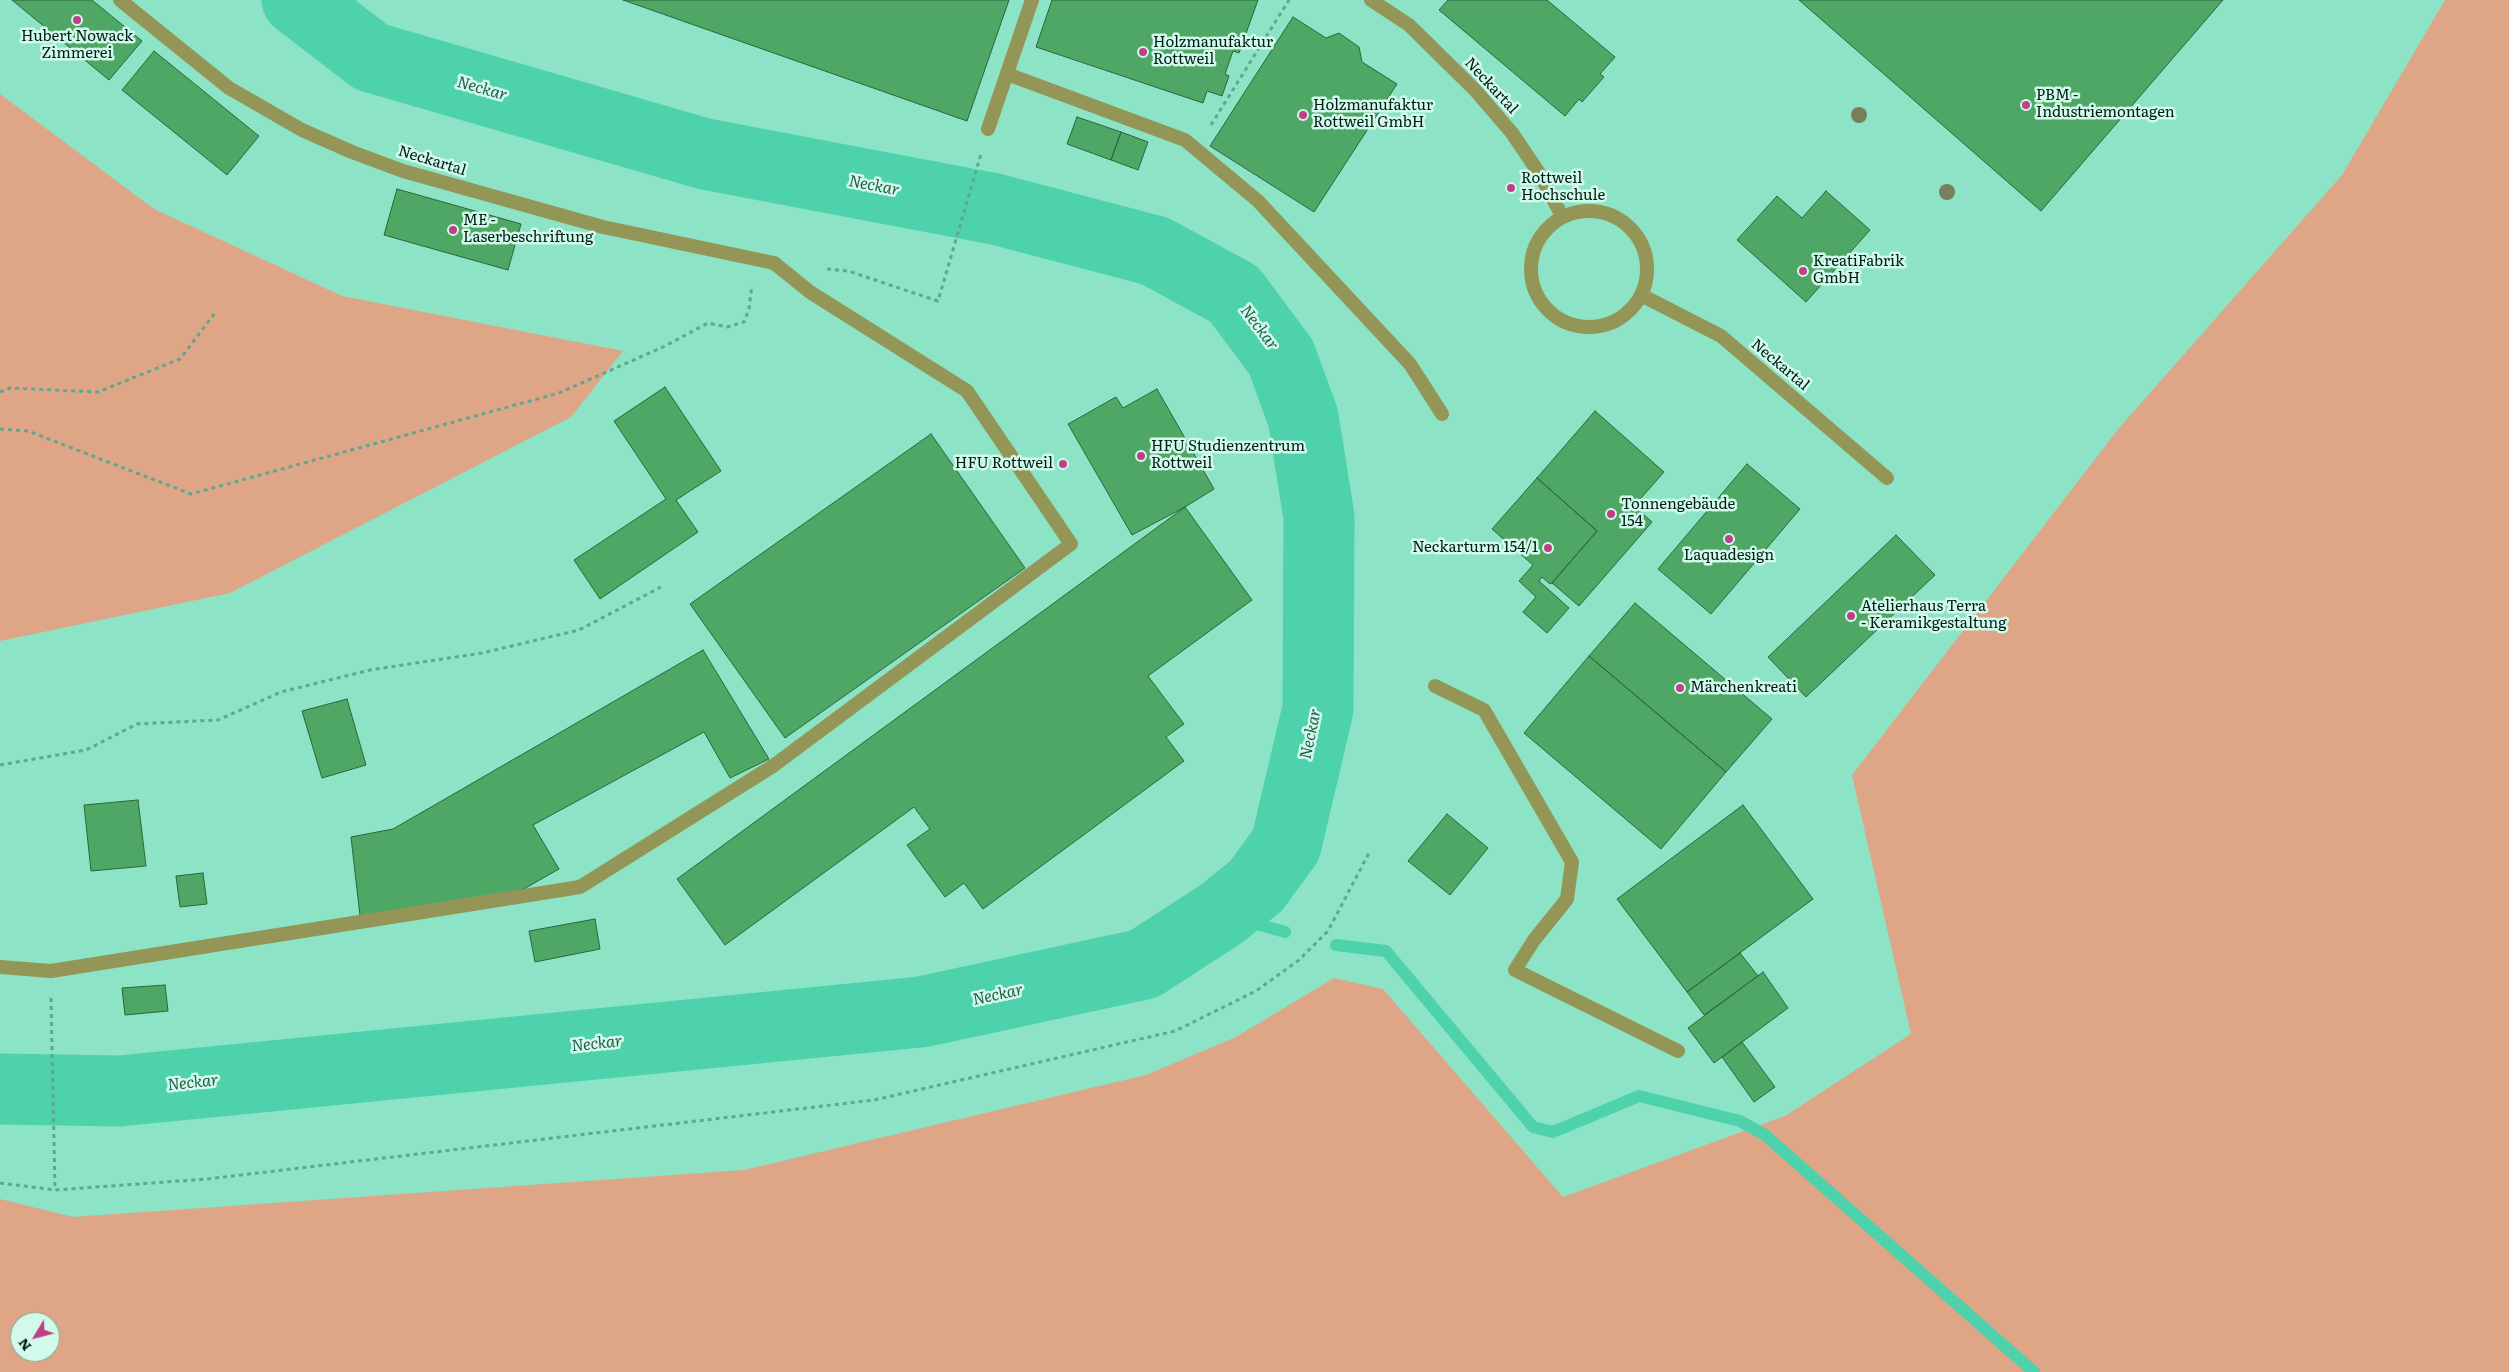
<!DOCTYPE html>
<meta charset="utf-8">
<style>
body{margin:0}
#map{position:relative;width:2509px;height:1372px;overflow:hidden;background:#8ce3c5;font-family:Literata,serif}
canvas{display:block}
.north{position:absolute;left:10px;top:1312px;width:50px;height:50px;box-sizing:border-box;background:#d1faeb;border:1px solid #7ea195;border-radius:50%;rotate:233deg;font-size:14px;font-weight:700;line-height:20px;text-align:center;color:#011c14}
.north::after{content:'';display:block;margin:auto;width:18px;height:22px;background:#c13f87;clip-path:polygon(50% 0,100% 100%,50% 72%,0 100%)}
</style>
<div id="map">
<canvas width="2509" height="1372"></canvas>
<div class="north">N</div>
</div>
<script>
const context = document.querySelector('canvas').getContext('2d');
context.lineJoin = 'round';
function fillPath(path, color) {
  context.fillStyle = color;
  context.fill(path, 'evenodd');
}
function shape(rows) {
  const path = new Path2D();
  for (const r of rows) {
    if (r.length === 3) {
      path.moveTo(r[0] + r[2], r[1]);
      path.arc(r[0], r[1], r[2], 0, 2 * Math.PI);
      continue;
    }
    path.moveTo(r[0], r[1]);
    for (let i = 2; i < r.length; i += 2) path.lineTo(r[i], r[i + 1]);
  }
  return path;
}
function stroke(path, color, width, dash) {
  context.strokeStyle = color;
  context.lineWidth = width;
  context.lineCap = dash ? 'butt' : 'round';
  context.setLineDash(dash || []);
  context.stroke(path);
}
function write(font, color, halo, rows, align = 'center') {
  context.font = font + ' Literata,serif';
  context.lineWidth = 5;
  context.setLineDash([]);
  context.textBaseline = 'middle';
  context.strokeStyle = halo;
  context.fillStyle = color;
  for (const [text, x, y, turn = 0] of rows) {
    context.save();
    context.translate(x, y);
    context.rotate((+turn || 0) * Math.PI / 180);
    context.textAlign = isNaN(turn) ? turn : align;
    if (halo) context.strokeText(text, 0, 0);
    context.fillText(text, 0, 0);
    context.restore();
  }
}
fillPath(shape([
 [2445,0,2509,0,2509,1372,0,1372,0,1199,73,1217,744,1170,1146,1075,1236,1037,1334,978,1383,989,1563,1197,1785,1116,1911,1034,1852,775,2119,428,2342,175],
 [20,1322,50,1322,50,1352,20,1352],
 [0,94,154,209,342,296,623,351,571,417,230,593,0,641]
]), '#dea687');
stroke(shape([
 [1221,914,1285,932],
 [1336,945,1386,951,1533,1127,1553,1132,1639,1096,1740,1121,1765,1135,2034,1372]
]), '#4ed2ab', 12);
stroke(shape([
 [0,1089,119,1091,921,1012,1144,964,1221,914,1256,886,1286,845,1318,709,1319,517,1303,417,1281,357,1234,294,1155,251,995,209,705,154,371,57,297,0]
]), '#4ed2ab', 71);
const building = shape([
 [12,0,92,0,142,41,109,80,12,0],
 [623,0,1009,0,967,121,623,0],
 [1052,0,1258,0,1239,53,1233,51,1225,74,1229,76,1222,96,1207,91,1203,103,1036,47,1052,0],
 [1448,0,1547,0,1615,57,1600,74,1604,77,1582,102,1579,99,1565,116,1439,10,1448,0],
 [1799,0,2223,0,2041,211,1799,0],
 [1293,17,1326,38,1339,33,1359,47,1362,62,1397,84,1314,212,1210,146,1293,17],
 [154,51,259,136,227,175,122,90,154,51],
 [1077,117,1121,132,1111,160,1067,144,1077,117],
 [1121,132,1148,142,1138,170,1111,160,1121,132],
 [397,189,521,224,508,270,384,235,397,189],
 [1826,191,1870,230,1806,302,1737,240,1777,196,1802,218,1826,191],
 [665,387,721,471,676,500,698,532,600,599,574,560,666,499,614,421,665,387],
 [1157,389,1214,489,1185,507,1132,535,1068,424,1116,397,1123,408,1157,389],
 [1595,411,1664,472,1634,506,1652,522,1579,606,1552,583,1597,531,1537,478,1595,411],
 [931,434,1025,568,785,738,690,604,931,434],
 [1747,464,1800,509,1711,614,1658,569,1747,464],
 [1537,478,1597,531,1552,583,1550,584,1542,577,1539,581,1569,608,1547,633,1523,612,1536,597,1519,581,1533,565,1492,529,1537,478],
 [1185,507,1252,600,1148,676,1184,724,1166,737,1184,761,983,909,964,883,945,897,907,845,930,829,914,807,725,945,677,879,1185,507],
 [1896,535,1935,575,1806,697,1768,657,1896,535],
 [1635,603,1772,719,1726,772,1589,656,1635,603],
 [703,650,769,759,730,778,704,732,533,825,559,869,522,890,360,916,351,837,393,829,703,650],
 [1589,656,1726,772,1661,849,1524,733,1589,656],
 [347,699,366,765,322,778,302,711,347,699],
 [138,800,146,866,91,871,84,805,138,800],
 [1743,805,1813,899,1687,992,1617,899,1743,805],
 [1447,814,1488,848,1450,895,1408,861,1447,814],
 [203,873,207,904,180,907,176,876,203,873],
 [595,919,600,949,535,962,529,931,595,919],
 [1740,953,1758,976,1704,1015,1687,992,1740,953],
 [1763,972,1788,1008,1714,1063,1688,1028,1763,972],
 [165,985,168,1011,125,1015,122,988,165,985],
 [1742,1042,1775,1087,1754,1102,1722,1057,1742,1042]
]);
fillPath(building, '#4fa766');
stroke(building, '#2a663b', 1);
stroke(shape([
 [1211,125,1289,0],
 [827,269,848,271,938,301,981,154],
 [0,392,10,388,98,392,180,359,215,313],
 [0,429,28,431,191,494,559,393,663,347,708,323,727,327,744,322,749,309,752,285],
 [0,765,86,750,137,724,218,720,281,692,370,670,482,653,579,630,661,587],
 [51,998,55,1190],
 [0,1183,55,1190,207,1179,874,1100,1175,1031,1256,991,1299,960,1328,931,1369,853]
]), '#61a68f', 3, [4, 4]);
stroke(shape([
 [1007,74,1185,140,1258,201,1410,364,1442,414],
 [1435,686,1484,710,1572,862,1567,899,1534,940,1515,970,1678,1051],
 [0,967,51,971,580,887,773,766,1071,544,967,391,810,292,774,263]
]), '#949657', 14);
stroke(shape([
 [120,0,229,88,302,130,352,152,403,171,603,227,774,263],
 [1371,0,1409,25,1475,90,1512,133,1539,173,1562,216],
 [988,129,1032,0],
 [1589,269,58],
 [1641,295,1721,336,1887,478]
]), '#949657', 14);
context.fillStyle = '#777f5a';
for (const [x, y] of [
 [1859,115],
 [1947,192]
]) {
  context.beginPath();
  context.arc(x, y, 8, 0, 2 * Math.PI);
  context.fill();
}
for (const [x, y, r, color] of [
 [77,20,5,"#c13f87"],
 [1143,52,5,"#c13f87"],
 [2026,105,5,"#c13f87"],
 [1303,115,5,"#c13f87"],
 [1511,188,5,"#c13f87"],
 [453,230,5,"#c13f87"],
 [1803,271,5,"#c13f87"],
 [1141,456,5,"#c13f87"],
 [1063,464,5,"#c13f87"],
 [1611,514,5,"#c13f87"],
 [1729,539,5,"#c13f87"],
 [1548,548,5,"#c13f87"],
 [1851,616,5,"#c13f87"],
 [1680,688,5,"#c13f87"]
]) {
  const dot = new Path2D();
  dot.arc(x, y, r, 0, 2 * Math.PI);
  context.fillStyle = color;
  context.fill(dot);
  stroke(dot, '#d1faeb', 2);
}
write('15px', '#011c14', '#d1faeb', [
 ["Hubert Nowack",77,37,"center"],
 ["Zimmerei",77,54,"center"],
 ["Holzmanufaktur",1153,43],
 ["Rottweil",1153,60],
 ["PBM -",2036,96],
 ["Industriemontagen",2036,113],
 ["Holzmanufaktur",1313,106],
 ["Rottweil GmbH",1313,123],
 ["Rottweil",1521,179],
 ["Hochschule",1521,196],
 ["ME -",463,221],
 ["Laserbeschriftung",463,238],
 ["KreatiFabrik",1813,262],
 ["GmbH",1813,279],
 ["HFU Studienzentrum",1151,447],
 ["Rottweil",1151,464],
 ["HFU Rottweil",1053,464,"right"],
 ["Tonnengebäude",1621,505],
 ["154",1621,522],
 ["Neckarturm 154/1",1538,548,"right"],
 ["Laquadesign",1729,556,"center"],
 ["Atelierhaus Terra",1861,607],
 ["- Keramikgestaltung",1861,624],
 ["Märchenkreati",1690,688]
], 'left');
write('15px', '#011c14', '#d1faeb', [
 ["Neckartal",1491,86,47],
 ["Neckartal",432,161,17],
 ["Neckartal",1780,365,40]
]);
write('italic 16px', '#285d4c', '#d1faeb', [
 ["Neckar",482,89,16],
 ["Neckar",874,186,11],
 ["Neckar",1259,328,53],
 ["Neckar",1311,734,-78],
 ["Neckar",998,995,-12],
 ["Neckar",597,1044,-6],
 ["Neckar",193,1083,-6]
]);
</script>
